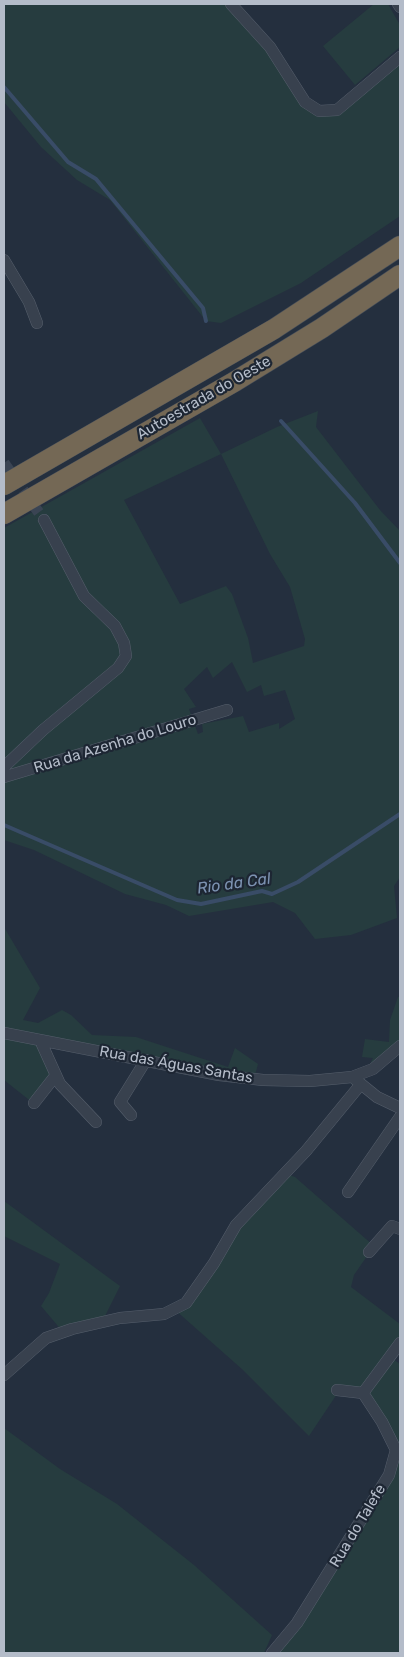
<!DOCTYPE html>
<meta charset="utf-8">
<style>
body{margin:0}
#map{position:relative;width:404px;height:1657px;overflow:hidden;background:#242f3e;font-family:Rubik,sans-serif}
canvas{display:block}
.frame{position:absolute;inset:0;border:5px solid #b4bcc9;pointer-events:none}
</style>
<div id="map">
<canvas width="404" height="1657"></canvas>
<div class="frame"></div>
</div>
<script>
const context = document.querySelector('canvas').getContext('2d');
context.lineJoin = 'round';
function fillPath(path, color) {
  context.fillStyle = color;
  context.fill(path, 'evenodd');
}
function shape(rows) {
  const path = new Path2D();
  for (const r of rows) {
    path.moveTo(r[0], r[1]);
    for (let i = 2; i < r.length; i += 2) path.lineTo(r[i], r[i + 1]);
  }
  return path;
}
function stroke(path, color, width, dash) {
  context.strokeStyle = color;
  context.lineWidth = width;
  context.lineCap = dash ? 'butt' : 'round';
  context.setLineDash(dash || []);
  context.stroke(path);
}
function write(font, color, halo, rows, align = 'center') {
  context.font = font + ' Rubik,sans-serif';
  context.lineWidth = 4.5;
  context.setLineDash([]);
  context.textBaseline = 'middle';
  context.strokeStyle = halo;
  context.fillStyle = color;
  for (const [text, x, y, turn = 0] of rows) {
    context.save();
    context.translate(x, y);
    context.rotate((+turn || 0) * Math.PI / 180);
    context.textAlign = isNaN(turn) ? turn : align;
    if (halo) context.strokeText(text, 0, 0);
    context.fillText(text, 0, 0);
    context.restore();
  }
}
fillPath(shape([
 [4,4,231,4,305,102,337,110,400,57,400,216,301,283,221,323,206,321,110,200,77,180,41,147,4,102],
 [374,4,388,4,400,25,400,47,355,85,323,46],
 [318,411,316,427,380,510,400,531,400,877,394,886,397,918,351,935,315,939,295,913,273,902,189,916,166,905,125,894,34,850,4,840,4,528,200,418,221,454,277,427],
 [221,454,270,554,290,587,305,639,304,646,253,663,248,638,232,594,226,586,180,604,124,500],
 [232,662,247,692,261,685,264,696,285,690,295,719,279,729,279,723,249,732,243,716,202,724,203,732,198,734,189,709,196,707,184,689,207,667,213,678],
 [4,927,40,988,23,1020,38,1023,62,1010,71,1015,92,1035,136,1037,228,1067,235,1048,258,1064,254,1079,40,1040,56,1075,33,1103,4,1080],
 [398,997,400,997,400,1046,375,1068,371,1062,373,1058,362,1057,365,1039,389,1042,390,1020],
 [284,1173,295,1177,374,1246,354,1275,351,1287,400,1324,400,1343,390,1357,400,1364,400,1653,272,1653,364,1518,396,1450,363,1393,338,1390,335,1397,309,1436,243,1370,174,1309,186,1303,236,1225],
 [4,1201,120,1286,102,1322,63,1332,41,1306,49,1293,60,1264,4,1236],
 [4,1428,60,1469,117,1504,194,1565,272,1635,264,1653,4,1653]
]), '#263c3f');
stroke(shape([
 [4,87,68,162,96,179,203,308,206,321],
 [281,421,355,503,400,563],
 [4,825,177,900,201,904,262,891,272,894,298,882,400,814]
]), '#394c67', 4);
stroke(shape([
 [4,463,44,520]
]), '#3a4453', 11, [11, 5.5]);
const street = shape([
 [231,4,270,47,305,102,319,111,337,110,400,57],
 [398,4,400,7],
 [4,260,29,302,37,323],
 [4,767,43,730,118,668,126,656,124,643,115,626,84,596,44,520],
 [4,777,227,710],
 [4,1033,219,1075,263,1080,310,1081,352,1077,373,1069,400,1046],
 [40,1040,60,1084,96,1122],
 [356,1080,377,1097,400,1108],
 [34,1103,56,1075],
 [131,1115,120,1102,146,1060],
 [348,1192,400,1117],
 [369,1252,392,1226,400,1229],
 [4,1375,46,1338,72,1329,120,1318,164,1314,186,1303,214,1263,236,1225,306,1151,361,1084],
 [337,1390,363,1393],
 [272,1653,297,1623,389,1475,396,1450,382,1422,363,1393,400,1343]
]);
const highway = shape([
 [4,485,274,329,400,246],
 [4,514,234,382,322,328,400,275]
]);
stroke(street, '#565f6c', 12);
stroke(highway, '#434c59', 21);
stroke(street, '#38414e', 11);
stroke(highway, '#746855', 20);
write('15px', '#b4bcc9', '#1d2633', [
 ["Autoestrada do Oeste",204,398,-30],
 ["Rua da Azenha do Louro",115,744,-17],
 ["Rua das Águas Santas",176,1065,10],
 ["Rua do Talefe",358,1526,-59]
]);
write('italic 16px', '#7c92b1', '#1d2633', [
 ["Rio da Cal",234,884,-8]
]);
</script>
